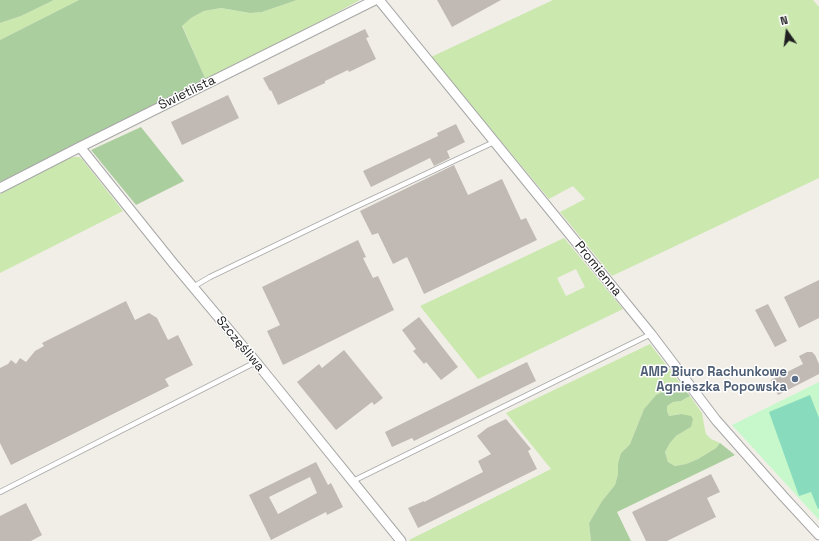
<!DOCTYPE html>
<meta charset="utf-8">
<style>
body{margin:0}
#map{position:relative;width:819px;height:541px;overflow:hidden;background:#f1eee7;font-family:"Space Grotesk",sans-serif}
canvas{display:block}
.north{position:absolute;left:767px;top:12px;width:40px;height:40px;-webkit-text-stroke:3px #fff;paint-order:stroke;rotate:346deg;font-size:11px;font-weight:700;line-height:16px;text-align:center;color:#202020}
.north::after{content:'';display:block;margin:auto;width:14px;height:18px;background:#202020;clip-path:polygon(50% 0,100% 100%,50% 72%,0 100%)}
</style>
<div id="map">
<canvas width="819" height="541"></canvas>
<div class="north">N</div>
</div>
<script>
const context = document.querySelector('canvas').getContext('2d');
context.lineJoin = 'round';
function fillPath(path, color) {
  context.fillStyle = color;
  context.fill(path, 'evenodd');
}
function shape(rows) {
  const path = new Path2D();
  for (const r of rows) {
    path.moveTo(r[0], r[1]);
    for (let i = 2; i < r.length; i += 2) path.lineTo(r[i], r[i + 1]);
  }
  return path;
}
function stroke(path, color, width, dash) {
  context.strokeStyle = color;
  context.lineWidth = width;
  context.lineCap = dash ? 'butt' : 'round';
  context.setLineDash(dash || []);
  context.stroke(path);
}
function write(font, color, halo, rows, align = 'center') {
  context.font = font + ' "Space Grotesk",sans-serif';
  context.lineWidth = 3;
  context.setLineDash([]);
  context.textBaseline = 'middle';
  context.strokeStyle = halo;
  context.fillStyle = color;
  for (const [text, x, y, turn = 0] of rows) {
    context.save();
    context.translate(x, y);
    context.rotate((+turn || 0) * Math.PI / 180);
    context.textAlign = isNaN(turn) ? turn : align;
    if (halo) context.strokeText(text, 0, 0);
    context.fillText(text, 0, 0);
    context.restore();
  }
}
fillPath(shape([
 [54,0,79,0,0,40,0,23,21,16],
 [297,0,360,0,323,20,206,80,182,25,191,18,204,11,221,8,250,13,262,12],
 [553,0,813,0,819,7,819,178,612,276,560,212,585,199,573,186,549,199,431,57],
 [74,157,79,157,82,159,123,211,0,273,0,194,65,160],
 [564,238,623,309,478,379,420,306],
 [576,269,585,287,566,296,557,278],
 [650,344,684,388,673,387,656,395,644,409,630,444,621,453,618,463,618,474,615,485,602,501,589,523,591,541,410,541,409,540,551,469,506,413],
 [690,396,702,413,705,430,706,434,711,439,720,443,716,448,698,459,686,464,675,466,668,462,665,452,670,443,676,436,691,427,681,414,669,416,667,411,667,406,673,402,681,401]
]), '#cbe8af');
fillPath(shape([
 [0,0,54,0,21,16,0,23],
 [79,0,297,0,262,12,250,13,221,8,204,11,191,18,182,26,206,80,0,182,0,40],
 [141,127,184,181,136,205,91,150],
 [673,387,684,388,690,396,681,401,673,402,667,406,667,411,669,416,681,414,691,416,693,419,691,427,676,436,670,443,665,452,668,462,675,466,686,464,698,459,716,448,720,443,735,455,617,512,631,541,591,541,589,523,602,501,615,485,618,474,618,463,621,453,630,444,644,409,656,395]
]), '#abce9e');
fillPath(shape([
 [819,382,819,520,732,425]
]), '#c7f8cb');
fillPath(shape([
 [810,395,819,418,819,508,818,509,811,492,799,496,769,412]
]), '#88dcbd');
fillPath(shape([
 [437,0,501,0,452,27],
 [365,29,369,37,366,38,376,59,349,72,348,70,325,81,325,83,278,105,271,90,270,91,263,78],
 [228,95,239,118,182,145,171,122],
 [456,124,465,142,447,151,450,158,434,166,430,158,371,187,363,171,438,136,437,133],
 [454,165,468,195,502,179,521,220,526,218,537,240,424,294,407,257,393,264,378,233,372,235,360,211],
 [358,240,366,257,363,258,373,278,378,276,394,310,283,365,267,331,280,325,262,287],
 [819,280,819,318,799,328,784,297],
 [126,301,135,320,149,313,157,318,168,340,178,335,193,365,165,379,169,386,11,465,0,443,0,368,8,364,11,360,16,364,20,358,26,362,35,351,44,346,42,343],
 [768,304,787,341,775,347,755,310],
 [419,317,458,367,441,380,426,362,424,364,413,351,416,349,402,330],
 [344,350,383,398,374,405,372,402,336,430,297,382,319,364,322,368],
 [807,352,812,352,815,355,819,364,819,374,778,395,771,380,803,364,799,356],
 [527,362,536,381,414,441,412,438,392,447,385,432],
 [506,419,531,449,528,451,537,469,418,528,408,508,424,501,424,502,483,472,478,461,491,454,477,436,487,428],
 [316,462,328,485,331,483,343,507,327,515,326,512,271,540,249,495],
 [310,477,317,493,278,514,269,497],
 [711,474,720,492,707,498,716,517,667,541,646,541,632,512],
 [26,503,42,535,31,541,0,541,0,516]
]), '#c1bab4');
const lane = shape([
 [193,287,210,277,351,209,494,142],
 [353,481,651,334],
 [0,492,256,362]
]);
const street = shape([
 [379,0,651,334,716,420,783,496,819,535],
 [80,147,173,263,256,362,401,541],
 [0,188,80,147,375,0]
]);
stroke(lane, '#a7a7a7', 6);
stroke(street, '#a7a7a7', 11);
stroke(lane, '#fff', 4.5);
stroke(street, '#fff', 9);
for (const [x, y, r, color] of [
 [795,379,4,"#5c6f8a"]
]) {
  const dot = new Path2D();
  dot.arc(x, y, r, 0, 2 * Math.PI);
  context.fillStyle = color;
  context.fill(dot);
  stroke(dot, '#fff', 1.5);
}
write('13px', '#202020', '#fff', [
 ["Świetlista",187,93,-26],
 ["Promienna",598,269,51],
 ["Szczęśliwa",240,344,50]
]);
write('bold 13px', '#4e5e75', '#fff', [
 ["AMP Biuro Rachunkowe",787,372],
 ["Agnieszka Popowska",787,387]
], 'right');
</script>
